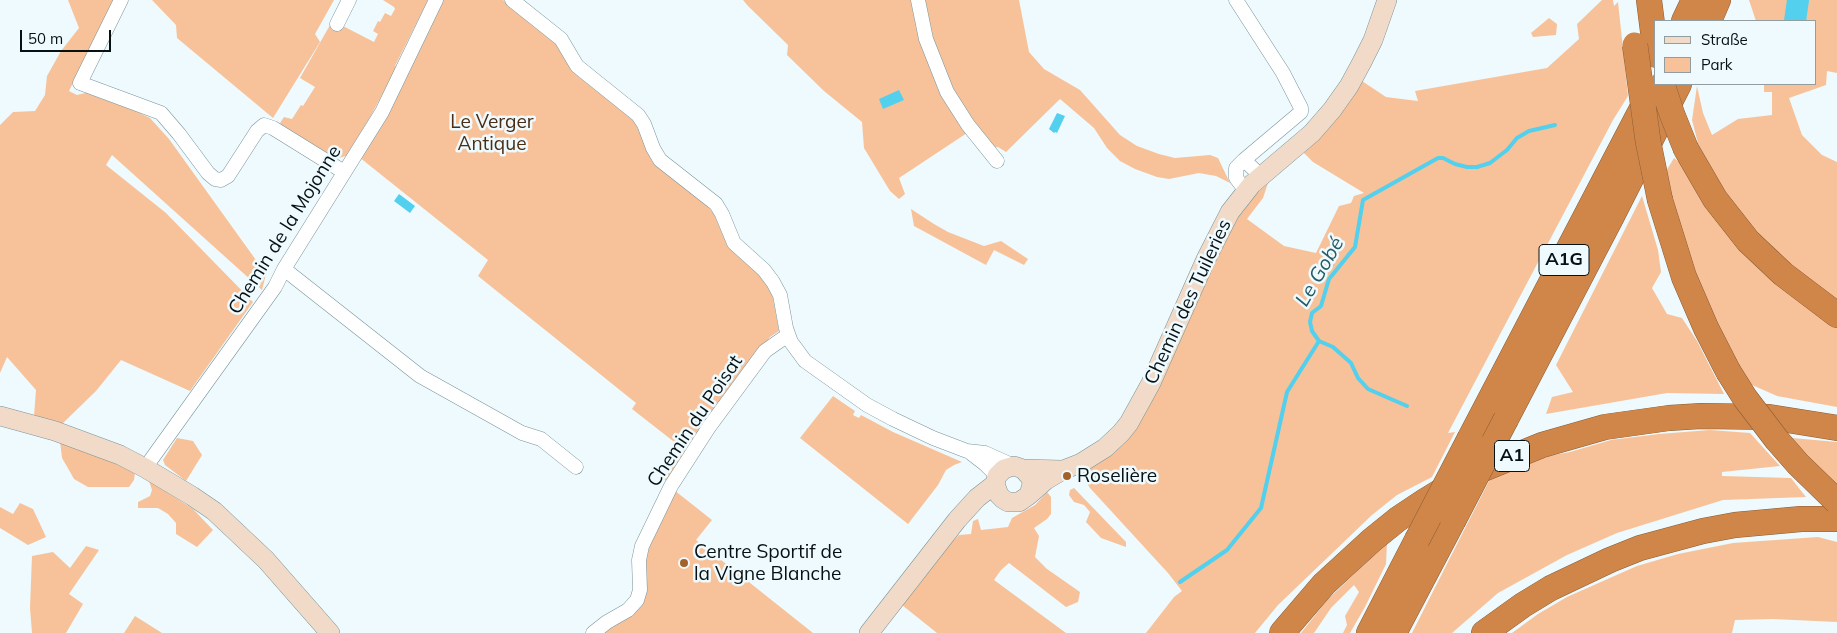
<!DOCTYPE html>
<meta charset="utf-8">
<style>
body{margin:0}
#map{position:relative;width:1837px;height:633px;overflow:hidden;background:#eefafd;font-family:Mulish,sans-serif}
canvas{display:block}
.legend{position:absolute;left:1654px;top:20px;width:162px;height:65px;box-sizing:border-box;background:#eefafd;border:1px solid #929da0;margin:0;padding:6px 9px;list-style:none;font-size:15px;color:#071114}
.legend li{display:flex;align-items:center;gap:10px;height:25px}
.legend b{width:25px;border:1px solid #929da0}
.scale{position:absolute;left:20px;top:30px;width:91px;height:22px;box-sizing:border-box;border:2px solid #071114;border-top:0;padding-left:6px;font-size:15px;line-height:18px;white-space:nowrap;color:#071114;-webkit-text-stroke:4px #eefafd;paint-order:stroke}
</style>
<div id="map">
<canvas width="1837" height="633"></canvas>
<ul class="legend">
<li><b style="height:6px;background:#f1dbc8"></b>Straße</li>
<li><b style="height:14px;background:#f7c299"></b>Park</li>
</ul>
<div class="scale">50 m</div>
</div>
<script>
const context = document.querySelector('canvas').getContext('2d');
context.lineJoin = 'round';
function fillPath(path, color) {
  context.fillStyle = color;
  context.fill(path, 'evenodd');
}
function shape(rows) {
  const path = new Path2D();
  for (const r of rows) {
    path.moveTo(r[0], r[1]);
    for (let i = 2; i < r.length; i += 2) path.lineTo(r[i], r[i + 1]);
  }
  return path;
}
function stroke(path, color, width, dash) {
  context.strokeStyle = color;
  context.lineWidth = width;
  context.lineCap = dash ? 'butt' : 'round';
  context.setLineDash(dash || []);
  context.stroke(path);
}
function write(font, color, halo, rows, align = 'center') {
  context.font = font + ' Mulish,sans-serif';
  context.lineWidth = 5;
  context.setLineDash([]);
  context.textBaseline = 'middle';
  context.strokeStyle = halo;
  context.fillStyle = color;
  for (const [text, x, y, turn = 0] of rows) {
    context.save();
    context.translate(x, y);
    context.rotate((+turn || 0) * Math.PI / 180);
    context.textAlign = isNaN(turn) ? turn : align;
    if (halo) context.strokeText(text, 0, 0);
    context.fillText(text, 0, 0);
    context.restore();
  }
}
fillPath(shape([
 [68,0,114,0,69,91,77,95,89,92,121,104,150,118,169,139,266,274,262,290,112,155,106,165,166,213,253,302,190,391,121,360,96,391,62,424,34,416,36,390,7,357,0,373,0,125,13,112,35,111,45,95,47,76,61,51,79,28],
 [152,0,334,0,315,34,320,42,273,118,177,38,176,25],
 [383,0,428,0,395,66,397,67,369,119,346,156,335,159,284,129,280,123,284,117,292,119,301,105,303,106,315,87,300,78,330,25,338,29,341,25,374,42,378,34,373,31,378,21,380,22,385,13,391,16,395,9,394,7],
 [441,0,503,0,549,37,558,45,568,64,579,77,634,120,652,161,707,206,714,214,728,247,760,273,772,293,779,331,770,337,666,481,664,479,682,448,632,409,636,403,478,276,488,260,359,157,375,132,409,71],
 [743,0,912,0,920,40,932,73,967,133,899,178,905,194,899,199,890,191,864,148,862,122,824,91,787,55,788,45,748,6],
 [923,0,1019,0,1029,52,1044,69,1080,90,1120,135,1137,146,1159,154,1175,158,1210,155,1218,158,1230,183,1216,176,1199,173,1169,179,1157,177,1135,169,1120,161,1107,148,1094,128,1060,99,1006,152,998,147,992,148,959,101,939,59],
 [1602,0,1613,0,1614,6,1618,2,1628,96,1613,120,1448,433,1455,432,1432,477,1397,495,1372,515,1278,605,1255,633,1146,633,1174,597,1182,591,1168,573,1090,488,1083,476,1084,468,1102,459,1237,212,1268,183,1263,198,1247,219,1284,246,1316,253,1339,206,1351,203,1354,196,1364,193,1313,162,1303,152,1323,134,1345,108,1362,81,1386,97,1418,101,1415,91,1547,68,1579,39,1577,24],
 [1749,0,1837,0,1837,73,1827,71,1826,85,1789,98,1802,135,1822,155,1837,162,1837,301,1811,283,1759,236,1732,204,1700,151,1692,120,1697,86,1703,113,1712,135,1738,119,1772,115,1772,92,1764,92,1764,84,1816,84,1816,21,1756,21],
 [1549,18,1557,24,1556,35,1533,37,1531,33],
 [1674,158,1685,167,1837,327,1837,407,1777,396,1750,384,1717,328,1673,213,1665,173],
 [1642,196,1658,250,1661,272,1652,288,1667,314,1682,318,1697,341,1724,394,1667,393,1546,414,1552,397,1573,392,1556,365],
 [911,209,934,224,948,232,984,246,1001,241,1028,259,1024,265,994,250,986,265,914,226],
 [833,396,855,411,853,415,859,418,861,415,893,432,962,462,954,465,946,470,938,485,908,524,800,438],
 [1710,430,1750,433,1780,466,1722,472,1722,476,1791,478,1806,497,1723,500,1617,533,1567,555,1498,593,1452,633,1412,633,1492,475,1521,461,1570,452,1611,440,1659,434],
 [177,438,193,441,202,455,186,481,165,465,163,460],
 [1792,438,1837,442,1837,486,1826,477],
 [60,441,74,445,135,472,134,480,129,487,88,487,74,479,69,470,62,458],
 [149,481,193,509,213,530,197,547,176,534,176,523,168,514,158,508,138,508,138,502,150,496,152,490],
 [1074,488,1126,542,1126,547,1101,538,1086,522,1090,512,1084,505,1074,502,1069,495,1070,490],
 [674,490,712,520,696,540,813,633,599,633,629,614,643,559],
 [1047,492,1051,497,1051,514,1047,519,1034,528,1039,536,1035,557,1047,569,1080,592,1078,602,1066,607,1009,563,1001,570,994,580,1066,633,937,633,902,605,948,546,959,535,971,534,973,521,978,519,981,530,1008,527,1012,518,1035,505],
 [20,503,33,509,46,537,28,545,0,528,0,507,13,514],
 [1818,537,1837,542,1837,622,1773,619,1735,620,1732,633,1512,633,1538,614,1567,597,1637,566,1678,554,1733,543],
 [1387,543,1386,564,1365,607,1350,633,1343,633,1347,625,1345,616,1359,592,1354,585,1331,608,1314,633,1301,633,1328,599],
 [86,546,99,550,69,594,83,604,66,633,32,633,30,608,32,556,53,552,70,568],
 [135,616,162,633,124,633]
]), '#f7c299');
fillPath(shape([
 [899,90,904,100,883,109,879,99],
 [1057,113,1065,116,1057,133,1055,132,1054,133,1049,129],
 [399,194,415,206,410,213,394,201]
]), '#52d0ed');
stroke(shape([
 [1407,406,1368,389,1358,378,1351,363,1333,347,1319,341,1312,331,1310,322,1312,313,1321,306,1329,279,1355,247,1363,200,1438,158,1443,158,1455,164,1467,167,1477,167,1490,163,1507,150,1517,138,1529,131,1555,125],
 [1180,582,1227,550,1261,508,1287,392,1319,341]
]), '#52d0ed', 4);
stroke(shape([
 [1795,21,1798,0]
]), '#52d0ed', 22);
const street = shape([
 [121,0,80,83,161,113,179,134,208,173,215,179,221,180,228,176,257,131,264,125,273,128,344,172],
 [512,0,561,39,577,66,638,115,644,124,653,148,660,160,716,204,722,214,734,243,764,270,773,282,780,295,786,328,791,342,805,361,867,405,893,419,933,438,967,451,985,453,1014,466],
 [918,0,926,39,947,92,968,125,997,161],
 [1236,0,1283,73,1301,108,1301,112,1244,160],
 [337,24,349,0],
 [1246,191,1236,178,1236,168,1244,160,1261,176],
 [284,269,420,376,522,433,541,439,576,467],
 [972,454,985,464,997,476],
 [145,468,275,287,284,269,382,112,436,0],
 [593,633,607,622,628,610,637,600,640,590,639,560,642,546,671,486,709,427,765,351,788,335]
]);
const secondary = shape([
 [0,416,55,431,120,455,145,468,192,496,214,511,266,560,330,633],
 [1023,469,1031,478,1032,484,1029,495,1019,502,1008,502,1003,499,999,495,995,484,997,476,1004,469,1014,466,1023,469,1062,470],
 [1029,495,1046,480,1063,470,1081,463,1105,448,1121,433,1129,423,1151,383,1206,259,1230,212,1252,184,1312,133,1332,110,1349,86,1362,62,1373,40,1387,0],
 [869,633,957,520,977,498,995,484]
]);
const highway = shape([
 [1649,0,1656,55],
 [1684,21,1694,0],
 [1709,21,1718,0],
 [1686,149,1715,199,1748,241,1783,274,1837,315],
 [1660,200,1684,277,1706,328,1728,371],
 [1506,419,1611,218,1679,84],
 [1470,438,1649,95],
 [1282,633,1324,584,1372,540,1398,519,1425,501,1466,476,1542,445,1605,427,1669,418,1701,416,1769,417,1837,428],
 [1369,633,1417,540],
 [1394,633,1453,521],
 [1484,633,1523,605,1551,588,1610,560,1640,548,1703,531,1735,525,1801,519,1837,519]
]);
stroke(street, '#79949b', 15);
stroke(secondary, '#79949b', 20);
stroke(highway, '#8a5d36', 26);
stroke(street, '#fff', 14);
stroke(secondary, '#f1dbc8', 19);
stroke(highway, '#d08649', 25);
const highwayBridge = shape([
 [1635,45,1648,141,1660,200],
 [1662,84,1672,114,1686,149],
 [1728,371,1745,398,1777,440,1798,464,1837,502],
 [1453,521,1506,419],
 [1417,540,1470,438]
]);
stroke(highwayBridge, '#8a5d36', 26, []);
stroke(highwayBridge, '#d08649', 25);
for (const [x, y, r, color] of [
 [1067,476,5,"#a2622b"],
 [684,563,5,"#a2622b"]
]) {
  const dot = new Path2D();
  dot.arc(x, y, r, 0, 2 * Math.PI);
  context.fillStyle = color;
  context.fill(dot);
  stroke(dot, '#eefafd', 2);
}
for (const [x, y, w] of [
 [1564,260,50],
 [1512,456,35]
]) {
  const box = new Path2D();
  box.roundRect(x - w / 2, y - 15.5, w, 31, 4);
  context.fillStyle = '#eefafd';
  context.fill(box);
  stroke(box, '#071114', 1);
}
write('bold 18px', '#071114', null, [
 ["A1G",1564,260],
 ["A1",1512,456]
]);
write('19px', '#4b2d14', '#eefafd', [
 ["Le Verger",492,122],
 ["Antique",492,144]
]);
write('19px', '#071114', '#eefafd', [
 ["Chemin de la Mojonne",285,230,-58],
 ["Chemin des Tuileries",1188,302,-65],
 ["Chemin du Poisat",695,421,-56]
]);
write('19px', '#071114', '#eefafd', [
 ["Roselière",1077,476],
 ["Centre Sportif de",694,552],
 ["la Vigne Blanche",694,574]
], 'left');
write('italic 20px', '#255a66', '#eefafd', [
 ["Le Gobé",1320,272,-60]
]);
</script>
